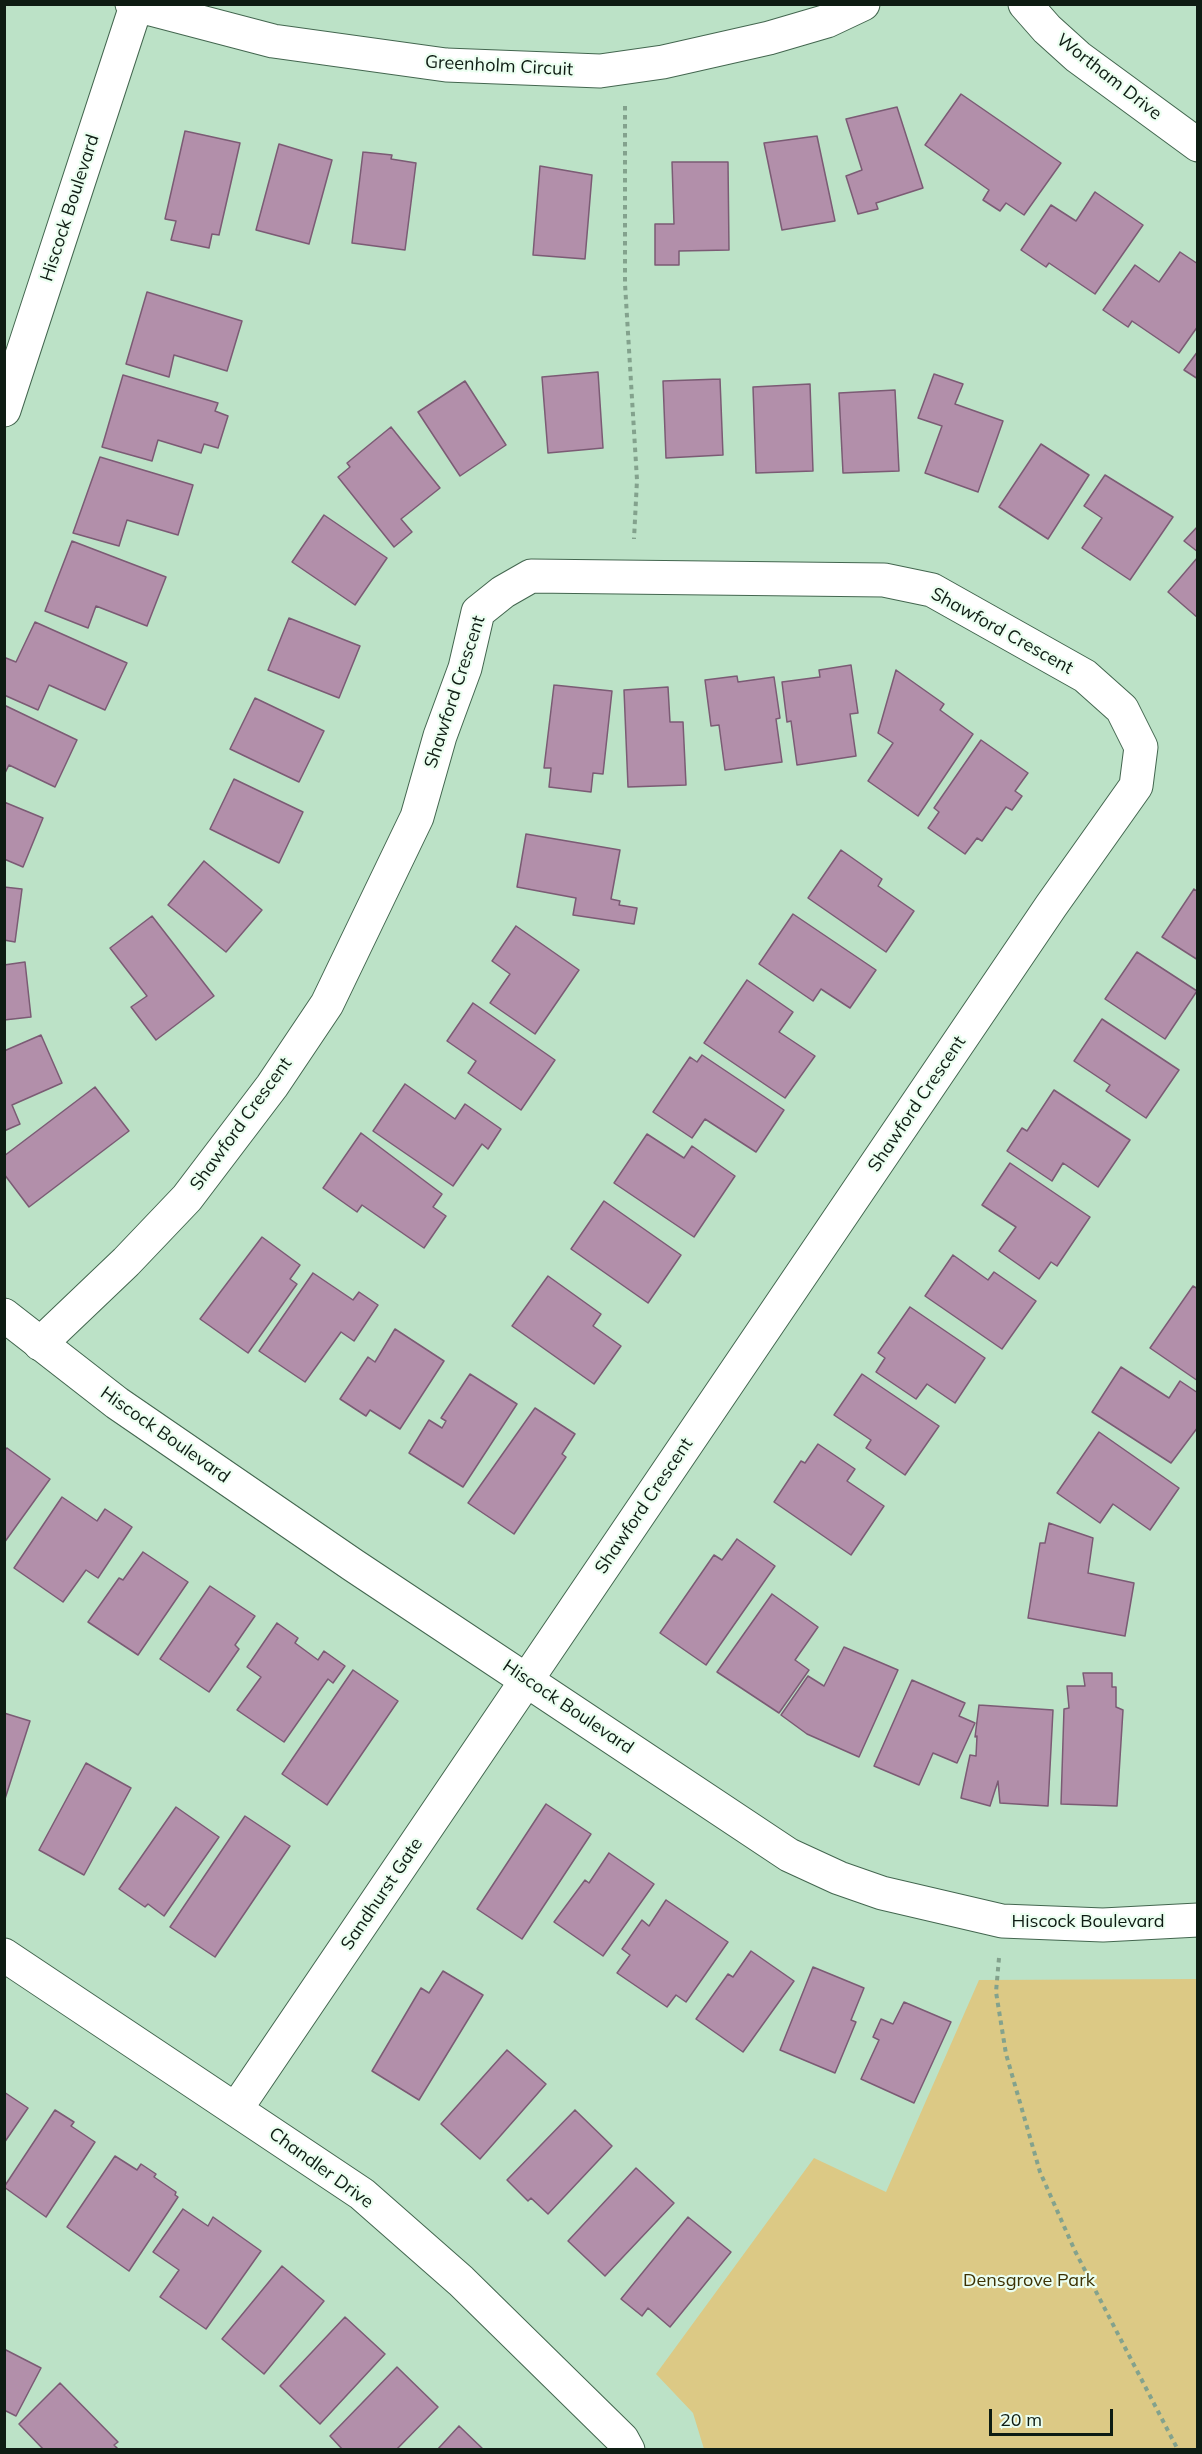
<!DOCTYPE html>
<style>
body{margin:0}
#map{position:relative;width:1202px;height:2454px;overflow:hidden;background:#bce2c7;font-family:Mulish,sans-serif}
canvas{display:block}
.frame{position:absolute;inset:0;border:6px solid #0e1c13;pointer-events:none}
.scale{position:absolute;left:989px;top:2409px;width:124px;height:27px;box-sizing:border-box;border:3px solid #0e1c13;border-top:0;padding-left:8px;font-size:18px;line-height:21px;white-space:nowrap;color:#0e1c13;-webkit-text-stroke:4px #ebfef0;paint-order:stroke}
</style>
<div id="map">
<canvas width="1202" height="2454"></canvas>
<div class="frame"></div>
<div class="scale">20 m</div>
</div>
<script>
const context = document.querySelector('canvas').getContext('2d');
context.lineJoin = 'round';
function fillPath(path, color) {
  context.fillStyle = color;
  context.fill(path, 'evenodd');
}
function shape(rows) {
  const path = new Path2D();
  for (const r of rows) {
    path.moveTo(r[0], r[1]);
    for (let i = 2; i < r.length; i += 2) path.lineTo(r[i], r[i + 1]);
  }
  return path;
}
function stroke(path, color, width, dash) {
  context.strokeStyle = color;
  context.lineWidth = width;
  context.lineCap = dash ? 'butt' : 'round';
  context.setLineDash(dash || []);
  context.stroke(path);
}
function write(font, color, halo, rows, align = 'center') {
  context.font = font + ' Mulish,sans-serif';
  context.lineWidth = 4.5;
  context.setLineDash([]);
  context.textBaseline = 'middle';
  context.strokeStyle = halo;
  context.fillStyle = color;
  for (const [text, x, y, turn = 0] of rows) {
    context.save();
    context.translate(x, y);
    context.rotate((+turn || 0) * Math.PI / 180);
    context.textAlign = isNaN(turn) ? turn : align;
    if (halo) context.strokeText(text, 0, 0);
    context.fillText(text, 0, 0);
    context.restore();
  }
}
fillPath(shape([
 [1197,1979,1197,2449,704,2449,693,2413,656,2374,814,2158,886,2192,979,1980]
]), '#dcc985');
const building = shape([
 [961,94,1061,163,1024,215,1006,203,1000,211,983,200,989,190,925,145,961,94],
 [897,107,923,188,876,203,878,209,858,214,846,176,862,170,846,119,897,107],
 [185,131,240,143,219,235,212,234,209,248,171,240,176,221,165,219,185,131],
 [817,136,835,221,782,230,764,143,817,136],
 [279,144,332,160,309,244,256,230,279,144],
 [363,152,392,155,391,159,416,163,405,250,352,243,363,152],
 [672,162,728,162,729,250,679,251,679,265,655,265,655,224,674,224,672,162],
 [540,166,592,175,585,259,533,255,540,166],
 [1095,192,1143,225,1095,294,1049,263,1046,267,1021,250,1051,205,1076,221,1095,192],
 [1180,252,1198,264,1198,326,1179,353,1132,321,1128,327,1103,310,1135,265,1159,282,1180,252],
 [147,292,242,321,227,371,174,355,169,377,126,364,147,292],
 [1198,351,1198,379,1184,370,1198,351],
 [598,372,603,448,548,453,542,377,598,372],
 [934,374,963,384,955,404,1003,421,978,492,925,473,942,426,918,418,934,374],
 [123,375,218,403,215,411,228,416,218,448,204,444,201,453,158,440,152,461,102,447,123,375],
 [720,379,723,455,666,458,663,381,720,379],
 [465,381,506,445,460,476,418,412,465,381],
 [810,384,813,471,756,473,753,387,810,384],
 [895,390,899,471,843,473,839,393,895,390],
 [391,427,440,488,401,519,412,532,394,547,338,477,350,467,347,463,391,427],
 [1041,444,1089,475,1048,539,999,507,1041,444],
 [100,457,193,485,178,535,127,520,119,546,73,533,100,457],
 [1105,475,1173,517,1130,580,1082,548,1102,518,1084,506,1105,475],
 [324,515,387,558,355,605,292,562,324,515],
 [1198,526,1198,552,1184,541,1198,526],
 [72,541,166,577,147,626,96,606,88,628,45,611,72,541],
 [1198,557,1198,618,1168,592,1198,557],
 [289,618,360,646,339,698,268,670,289,618],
 [35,622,127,663,105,710,49,685,38,710,4,695,4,662,6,658,16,662,35,622],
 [851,665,858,713,850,714,856,756,797,765,791,721,787,722,782,682,820,677,819,670,851,665],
 [896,670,944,704,940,710,973,734,918,816,868,781,893,743,878,733,896,670],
 [737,676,738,682,774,677,780,718,776,719,782,762,725,770,719,725,711,726,705,680,737,676],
 [554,685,612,691,603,774,593,773,591,792,549,787,551,768,544,768,554,685],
 [668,687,670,722,683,722,686,785,628,787,624,690,668,687],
 [255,698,324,731,299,782,230,749,255,698],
 [4,705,77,740,55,787,9,765,4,775,4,705],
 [981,740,1028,773,1015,791,1022,796,1012,810,1006,807,982,841,977,838,965,854,928,828,939,812,934,808,981,740],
 [234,779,303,812,279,863,210,829,234,779],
 [4,802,43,818,23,867,4,859,4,802],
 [526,834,620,850,611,899,620,901,619,905,637,908,634,924,573,915,576,898,517,887,526,834],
 [841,850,882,879,878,886,914,911,886,952,808,898,841,850],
 [204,861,262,910,226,952,168,905,204,861],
 [4,887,22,889,15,942,4,940,4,887],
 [1194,889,1198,892,1198,960,1162,937,1194,889],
 [793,914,876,970,850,1008,821,989,813,1001,759,964,793,914],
 [152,916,214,996,156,1040,131,1007,147,996,110,948,152,916],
 [516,926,579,970,535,1034,490,1003,510,974,492,961,516,926],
 [1137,952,1197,991,1165,1039,1105,999,1137,952],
 [25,962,31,1017,4,1020,4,965,25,962],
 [747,980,793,1012,779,1032,815,1056,785,1098,704,1043,747,980],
 [473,1003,555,1060,521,1110,468,1073,476,1061,447,1041,473,1003],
 [1102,1019,1179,1070,1146,1118,1106,1091,1110,1085,1074,1061,1102,1019],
 [41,1035,62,1083,12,1105,20,1124,4,1131,4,1051,41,1035],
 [702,1055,784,1110,756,1152,705,1119,692,1138,653,1112,690,1057,697,1062,702,1055],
 [405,1084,455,1119,465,1104,501,1129,488,1149,482,1144,453,1186,373,1131,405,1084],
 [95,1087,129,1131,29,1207,4,1174,4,1156,95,1087],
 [1054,1090,1130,1140,1098,1187,1063,1163,1052,1181,1007,1151,1022,1128,1027,1131,1054,1090],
 [361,1133,442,1194,433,1207,446,1216,424,1248,362,1205,357,1212,323,1188,361,1133],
 [647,1134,684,1158,692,1146,735,1176,694,1237,614,1183,647,1134],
 [1010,1163,1090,1217,1057,1266,1051,1262,1039,1279,999,1251,1016,1227,982,1205,1010,1163],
 [604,1201,681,1255,648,1303,571,1249,604,1201],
 [262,1237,300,1265,290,1279,297,1284,248,1353,200,1319,262,1237],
 [953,1255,988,1280,994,1272,1036,1301,1002,1349,925,1296,953,1255],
 [313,1273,353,1300,359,1292,378,1305,354,1341,341,1332,305,1382,259,1351,313,1273],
 [548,1276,601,1314,593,1326,621,1346,594,1384,512,1326,548,1276],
 [1193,1286,1198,1289,1198,1381,1150,1348,1193,1286],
 [910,1307,985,1358,955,1403,927,1384,916,1399,876,1372,885,1358,878,1353,910,1307],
 [395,1329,444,1361,400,1429,370,1410,366,1416,340,1399,368,1357,375,1362,395,1329],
 [1121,1367,1169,1398,1180,1381,1198,1393,1198,1427,1171,1463,1092,1412,1121,1367],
 [470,1374,517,1404,463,1487,409,1453,429,1420,442,1428,446,1421,441,1418,470,1374],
 [862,1374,939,1426,905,1475,866,1448,871,1440,834,1415,862,1374],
 [535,1408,575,1434,562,1454,566,1457,514,1534,468,1503,535,1408],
 [1099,1432,1179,1488,1150,1530,1113,1504,1100,1523,1057,1493,1099,1432],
 [818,1444,855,1469,847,1481,884,1506,851,1555,774,1502,801,1461,805,1463,818,1444],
 [7,1448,50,1479,4,1543,4,1451,7,1448],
 [62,1497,97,1521,105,1509,132,1527,98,1578,86,1570,63,1602,14,1568,62,1497],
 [1049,1523,1093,1538,1088,1573,1134,1583,1125,1636,1028,1618,1040,1543,1045,1543,1049,1523],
 [737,1539,775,1566,706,1665,660,1633,714,1555,722,1560,737,1539],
 [143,1552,188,1582,138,1655,88,1622,119,1578,123,1580,143,1552],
 [210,1586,255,1616,235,1645,239,1649,209,1692,160,1659,210,1586],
 [772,1594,818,1627,795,1660,809,1670,779,1713,717,1672,772,1594],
 [277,1623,298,1638,295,1643,318,1660,324,1651,345,1666,333,1683,328,1679,284,1742,237,1710,261,1677,247,1667,277,1623],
 [844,1647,898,1670,859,1757,807,1734,781,1715,808,1676,824,1686,844,1647],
 [353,1670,398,1701,327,1805,282,1774,353,1670],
 [1083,1673,1112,1673,1112,1687,1116,1687,1116,1707,1123,1710,1117,1806,1061,1804,1064,1709,1069,1708,1067,1686,1085,1686,1083,1673],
 [912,1680,965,1703,959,1716,975,1723,957,1763,933,1753,919,1785,874,1766,912,1680],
 [979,1705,1053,1710,1048,1806,1000,1803,998,1781,990,1806,961,1798,970,1755,976,1756,977,1736,975,1737,979,1705],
 [4,1713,30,1721,4,1802,4,1713],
 [86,1763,131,1788,84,1875,39,1850,86,1763],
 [546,1804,591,1834,522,1939,477,1909,546,1804],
 [176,1807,219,1837,164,1916,148,1904,145,1907,119,1889,176,1807],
 [245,1816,290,1846,215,1957,170,1927,245,1816],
 [609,1853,654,1884,603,1956,554,1922,585,1880,589,1883,609,1853],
 [666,1900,728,1942,686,2002,676,1995,667,2007,617,1973,630,1955,622,1949,642,1920,649,1926,666,1900],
 [751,1951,794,1981,743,2052,696,2019,728,1974,733,1977,751,1951],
 [813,1967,864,1988,851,2020,856,2022,835,2073,780,2050,813,1967],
 [443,1971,483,1995,419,2100,372,2071,421,1988,429,1993,443,1971],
 [904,2002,951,2022,914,2103,861,2079,879,2040,873,2037,881,2019,893,2024,904,2002],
 [507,2050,546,2084,480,2159,441,2124,507,2050],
 [4,2092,28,2108,4,2143,4,2092],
 [55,2110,74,2122,71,2126,95,2142,46,2217,4,2187,55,2110],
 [575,2110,612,2146,548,2214,531,2198,528,2201,507,2180,575,2110],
 [115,2156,137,2170,141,2164,156,2174,154,2177,176,2192,175,2195,178,2197,129,2271,67,2227,115,2156],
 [636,2168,674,2203,605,2276,568,2241,636,2168],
 [183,2209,208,2226,213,2217,261,2251,206,2329,160,2297,179,2270,153,2252,183,2209],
 [688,2217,731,2252,670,2327,648,2308,642,2316,621,2299,688,2217],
 [282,2266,324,2301,264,2374,222,2339,282,2266],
 [345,2317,385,2354,320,2424,280,2386,345,2317],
 [4,2349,41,2368,16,2416,4,2410,4,2349],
 [397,2367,438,2407,396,2450,343,2450,330,2436,397,2367],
 [60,2383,118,2442,114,2445,119,2450,44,2450,19,2424,60,2383],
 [459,2426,484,2450,437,2450,459,2426]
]);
fillPath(building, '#b28faa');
stroke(building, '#7b5b74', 1.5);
const minor = shape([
 [1025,4,1047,29,1078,57,1198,145],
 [40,1344,126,1262,187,1198,272,1086,327,1004,417,817,440,736,465,668,478,612,503,592,531,576,884,580,932,590,1085,676,1122,709,1141,747,1136,786,1051,906,236,2109],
 [4,1955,362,2194,461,2281,622,2439,628,2450]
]);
const tertiary = shape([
 [132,4,273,41,446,65,600,71,663,62,769,38,827,21,863,4],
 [4,410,136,6],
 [4,1315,117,1403,353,1565,789,1855,839,1878,882,1893,1002,1921,1103,1925,1198,1920]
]);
stroke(minor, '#43664f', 35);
stroke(tertiary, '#43664f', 35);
stroke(shape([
 [625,106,625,284,637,480,634,539],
 [999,1958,996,1992,1006,2054,1040,2172,1075,2251,1178,2450]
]), '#83a28d', 4, [4.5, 4.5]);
stroke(minor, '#fff', 33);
stroke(tertiary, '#fff', 33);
write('18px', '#0e1c13', '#ebfef0', [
 ["Greenholm Circuit",499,66,3],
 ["Wortham Drive",1109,77,38],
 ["Hiscock Boulevard",70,208,-72],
 ["Shawford Crescent",1002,631,29],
 ["Shawford Crescent",455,692,-72],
 ["Shawford Crescent",917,1104,-56],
 ["Shawford Crescent",241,1124,-54],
 ["Hiscock Boulevard",165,1435,35],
 ["Shawford Crescent",644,1506,-56],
 ["Hiscock Boulevard",568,1707,34],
 ["Sandhurst Gate",382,1894,-56],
 ["Hiscock Boulevard",1088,1922],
 ["Chandler Drive",321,2168,36]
]);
write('18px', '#3c3103', '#ebfef0', [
 ["Densgrove Park",1029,2281]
]);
</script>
